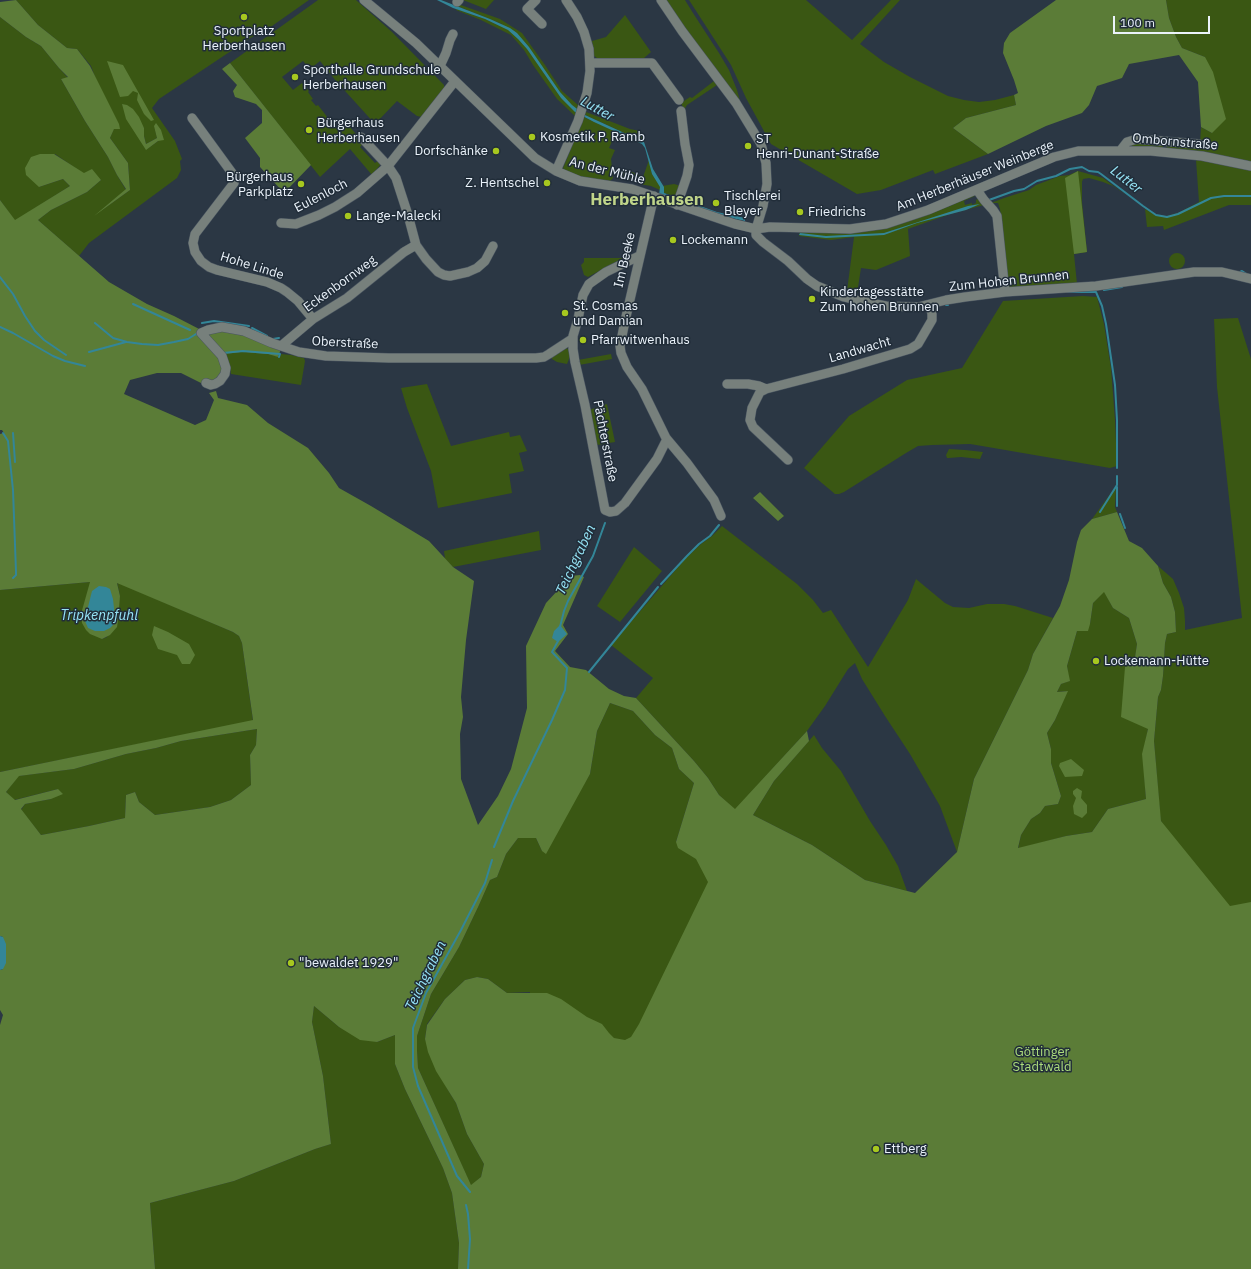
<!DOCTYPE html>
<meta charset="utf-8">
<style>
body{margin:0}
#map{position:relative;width:1251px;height:1269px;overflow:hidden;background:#2b3744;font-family:"IBM Plex Sans",sans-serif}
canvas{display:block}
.scale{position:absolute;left:1113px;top:16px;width:97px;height:18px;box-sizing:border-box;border:2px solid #ebf3fb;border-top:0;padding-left:5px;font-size:12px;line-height:14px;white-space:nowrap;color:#ebf3fb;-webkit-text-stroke:3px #212d39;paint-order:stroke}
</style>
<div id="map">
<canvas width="1251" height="1269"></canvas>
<div class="scale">100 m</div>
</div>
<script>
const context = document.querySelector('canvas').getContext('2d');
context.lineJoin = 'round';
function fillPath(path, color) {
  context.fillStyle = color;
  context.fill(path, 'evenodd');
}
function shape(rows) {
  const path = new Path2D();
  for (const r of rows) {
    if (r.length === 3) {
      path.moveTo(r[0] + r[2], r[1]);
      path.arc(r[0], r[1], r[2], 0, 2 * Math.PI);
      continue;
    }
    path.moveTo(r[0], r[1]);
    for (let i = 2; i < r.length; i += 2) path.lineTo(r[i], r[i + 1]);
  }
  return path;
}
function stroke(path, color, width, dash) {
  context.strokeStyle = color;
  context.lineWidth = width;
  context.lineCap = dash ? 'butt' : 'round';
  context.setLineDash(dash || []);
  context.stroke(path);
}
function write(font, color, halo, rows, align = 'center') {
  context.font = font + ' "IBM Plex Sans",sans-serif';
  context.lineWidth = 3;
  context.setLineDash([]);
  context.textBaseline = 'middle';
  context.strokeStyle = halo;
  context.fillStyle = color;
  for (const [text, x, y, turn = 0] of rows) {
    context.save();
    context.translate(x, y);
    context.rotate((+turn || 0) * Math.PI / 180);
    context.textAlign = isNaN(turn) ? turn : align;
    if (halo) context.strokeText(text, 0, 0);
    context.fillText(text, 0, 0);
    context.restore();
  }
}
fillPath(shape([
 [16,0,309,0,272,26,252,37,159,99,152,108,175,141,182,159,180,161,181,170,177,178,89,243,79,256,38,220,51,210,87,192,101,180,84,174,55,154,39,187,63,179,70,186,15,221,0,200,0,17,26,37,41,46,59,68,68,78,61,79,85,121,108,157,117,175,126,190,102,210,130,190,128,163,110,138,114,128,91,66,77,49,67,48,38,25],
 [122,104,144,128,144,136,146,144,157,138,154,126,158,141,147,149],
 [318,0,356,0,392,32,444,85,444,88,422,117,417,116,397,101,375,124,336,81,320,61,310,69,303,61,282,77,293,90,302,83,309,91,308,92,313,99,311,100,316,106,318,105,328,118,326,119,331,126,333,125,339,131,348,125,364,143,360,147,375,163,379,160,381,164,372,175,350,149,320,177,230,63],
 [463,0,494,0,486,9],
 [664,0,685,0,693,13,719,53,729,70,737,90,740,101],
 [689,0,806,0,852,40,891,0,900,0,860,44,884,62,910,77,948,96,964,100,979,102,995,100,1014,95,1016,105,966,118,953,128,988,154,935,174,933,170,881,190,857,194,771,144,746,98,731,65],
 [1166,0,1251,0,1251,162,1214,154,1167,148,1166,145,1163,145,1163,148,1126,146,1128,143,1200,143,1201,127,1212,133,1205,57,1182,48,1176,37,1169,18],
 [458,4,500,19,522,33,545,65,562,91,578,105,575,116,557,99,533,65,524,50,511,35,481,20,456,10,456,9,485,19,500,26,502,24,457,6],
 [625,15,651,52,644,58,600,59,597,58,594,56,592,41,606,37],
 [714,81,717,85,687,105,684,110,681,103,690,97,692,98],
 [586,112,630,129,640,131,644,142,585,115],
 [584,117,642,144,616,133,609,148,615,150,611,159,613,178,609,182,585,178,566,173,563,168],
 [649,160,652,174,661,187,660,190,651,186,645,185,644,185,629,180,619,179,621,173,626,171,630,171,643,177],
 [1196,160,1217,162,1251,170,1251,205,1229,205,1164,230,1163,226,1147,227,1145,209,1156,215,1163,217,1178,213,1199,202],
 [1078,171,1103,178,1127,196,1113,186,1103,182,1089,178,1083,179,1082,182,1082,202,1087,252,1074,254,1077,284,1008,288,1000,209,998,203,991,203,1004,198,1029,190,1036,185,1060,176,1069,175],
 [674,184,681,186,678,197,664,193,664,187,662,186],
 [971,196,975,196,964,201,965,205,972,203,972,205,976,203,976,200,979,198,984,205,950,214,908,229,910,256,876,270,861,268,857,294,847,291,854,237,831,240,799,236,800,231,834,233,930,213,950,206],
 [1177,261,8],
 [584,258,623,258,588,277,584,275,581,265,584,262],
 [1083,296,1097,297,1104,324,1111,368,1115,420,1117,466,1110,468,982,446,970,444,932,445,918,446,906,453,844,492,839,494,835,494,804,468,849,416,907,380,962,368,1003,301],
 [1238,318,1251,359,1251,1269,475,1207,530,992,507,993,488,979,477,977,465,980,445,999,427,1024,425,1039,448,1090,456,1103,467,1134,484,1164,481,1177,471,1186,418,1068,417,1050,417,1036,431,994,459,947,479,905,490,880,497,877,506,854,518,838,536,838,542,851,590,774,597,731,610,703,633,711,655,735,672,748,679,769,694,783,676,842,876,905,1162,823,1161,821,1160,815,1154,741,1158,697,1161,690,1163,676,1165,643,1167,634,1176,632,1175,612,1171,597,1163,583,1158,566,1173,579,1179,593,1184,608,1185,621,1185,630,1242,618,1217,387,1214,319],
 [563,348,570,349,569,359,567,364,557,362,552,359,552,356],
 [242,352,268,354,280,357,281,354,291,355,304,358,305,361,301,385,231,374,229,364,224,354],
 [611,354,612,359,579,365,578,360],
 [427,384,451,446,509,432,510,437,520,435,527,451,519,453,524,471,509,474,512,493,438,508,431,471,407,408,401,388],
 [607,404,615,442,597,445,589,410],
 [949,449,965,450,983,452,980,459,961,457,949,458,947,458,946,455],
 [1116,486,1115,507,1117,512,1092,519],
 [722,526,797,584,813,600,823,613,831,610,868,667,908,600,916,579,945,603,953,607,969,608,987,604,1004,604,1015,606,1053,618,1033,654,1028,670,974,779,957,852,940,806,910,754,885,716,862,679,855,663,848,669,825,706,807,731,735,810,719,795,708,778,694,761,636,698,653,678,611,645,685,559,701,544,712,536],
 [539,531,541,550,453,567,445,559,444,551],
 [634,547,662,571,620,622,597,606],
 [90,582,102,639,107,637,120,596,117,582,233,632,239,636,242,643,253,721,0,772,0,590],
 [1104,591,1113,608,1129,618,1137,644,1134,665,1148,729,1143,754,1146,799,1108,809,1092,832,1066,836,1018,849,1021,835,1031,819,1040,813,1045,806,1058,804,1061,796,1051,763,1051,749,1047,733,1055,720,1067,691,1057,692,1061,684,1069,681,1067,666,1077,631,1090,624,1093,603],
 [257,729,256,745,250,755,251,785,231,800,210,807,155,815,139,802,135,792,126,795,125,818,89,826,41,835,21,810,25,804,51,799,58,789,14,800,6,792,18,776,74,769,126,754,156,748,181,741],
 [814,735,822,748,841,771,870,821,886,845,898,866,907,891,865,880,812,845,753,815,774,781],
 [314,1006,339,1027,377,1042,395,1035,395,1064,405,1089,443,1168,452,1193,459,1243,458,1269,155,1269,150,1203,234,1181,315,1149,331,1144,323,1076,312,1022]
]), '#3a5713');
fillPath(shape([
 [16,0,38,25,67,48,77,49,90,66,119,124,120,129,114,129,110,138,128,163,130,190,94,216,126,189,117,175,108,157,85,121,61,79,68,77,59,68,41,46,26,37,0,17,0,2],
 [1056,0,1166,0,1169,18,1176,37,1182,48,1205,57,1213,72,1226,119,1212,133,1201,127,1198,82,1179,55,1129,64,1122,78,1097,86,1089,105,1082,113,1046,126,988,154,953,128,966,118,1016,105,1014,95,1018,93,1014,80,1003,53,1004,43,1010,33],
 [107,61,123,65,154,120,151,121,144,114,137,100,138,93,133,91,128,96,120,97],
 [230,63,311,165,284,193,260,167,260,158,245,138,262,123,262,110,256,104,235,97,233,91,237,85,222,69],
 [122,104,127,105,133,109,139,117,144,128,144,136,146,144,157,138,154,126,156,123,161,130,164,140,158,141,146,150,126,119],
 [40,154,54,154,84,173,92,169,101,180,87,192,51,210,38,220,109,282,147,304,174,316,203,331,230,330,281,349,278,357,268,354,242,352,224,354,224,371,209,387,181,373,157,373,130,380,124,394,195,425,206,420,214,400,209,393,216,391,218,398,247,405,268,423,308,448,329,473,339,488,371,506,429,541,453,567,474,581,466,640,461,697,463,717,460,734,461,779,478,825,498,796,511,769,527,708,526,646,546,603,571,576,580,575,584,577,563,625,568,634,555,651,570,667,586,670,609,689,624,696,636,698,694,761,708,778,719,795,735,809,807,731,809,741,774,781,753,815,812,845,865,880,915,893,957,852,974,779,1028,670,1033,654,1060,606,1069,580,1077,542,1081,530,1092,519,1117,512,1129,541,1142,548,1158,566,1163,583,1171,597,1175,612,1176,632,1167,634,1165,643,1163,676,1161,690,1158,697,1154,741,1161,821,1230,906,1251,902,1251,1269,458,1269,459,1243,452,1193,443,1168,405,1089,395,1064,395,1035,377,1042,360,1040,339,1027,314,1006,312,1022,323,1076,331,1144,315,1149,234,1181,150,1203,155,1269,0,1269,0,1025,3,1015,0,1010,0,970,3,969,3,937,0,936,0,772,253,720,242,643,239,636,233,632,117,583,120,596,118,621,117,627,110,635,102,639,90,634,86,630,82,623,81,614,90,582,0,590,0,434,4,433,2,430,0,430,0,200,15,220,70,186,63,179,39,187,26,175,25,168,31,157],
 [1104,592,1113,608,1129,618,1137,644,1134,664,1125,667,1121,717,1148,729,1142,754,1146,799,1108,809,1092,832,1066,836,1018,848,1021,835,1031,819,1040,813,1045,806,1058,804,1061,796,1051,763,1051,749,1047,733,1055,720,1068,691,1057,692,1061,684,1070,681,1067,666,1077,631,1088,631,1090,624,1093,603],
 [610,703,633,711,655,735,672,748,679,769,694,783,676,842,678,848,696,859,708,882,639,1024,631,1037,625,1040,614,1038,609,1033,602,1024,587,1017,561,999,547,993,507,993,488,979,477,977,465,980,445,999,427,1025,425,1039,428,1052,436,1071,456,1103,467,1134,484,1164,481,1177,471,1185,418,1068,417,1050,417,1036,431,994,459,947,479,905,490,880,497,877,506,854,518,838,536,838,542,851,546,854,590,774,597,731],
 [257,729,256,745,250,755,251,785,231,800,210,807,155,815,139,802,135,792,126,795,125,818,89,826,41,835,21,809,25,804,51,799,63,794,58,789,15,800,6,792,19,776,74,769,126,754,156,748,181,741],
 [1078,171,1087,252,1074,254,1065,178],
 [760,492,784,516,778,521,753,498],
 [154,626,168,632,189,644,195,655,190,664,182,664,177,655,158,649,152,635],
 [1071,759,1084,770,1082,776,1065,777,1059,766,1060,763],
 [1077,788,1082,791,1081,798,1087,805,1087,813,1082,818,1074,814,1073,806,1076,798,1073,794,1073,791]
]), '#5b7c37');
fillPath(shape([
 [437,0,441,0,490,19,510,28,517,33,529,47,560,92,572,105,585,115,644,142,653,169,664,187,664,193,717,212,745,218,745,221,714,214,659,195,660,187,652,174,645,148,642,144,594,122,575,112,561,98,527,49,518,39,508,30,485,19,453,8],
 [980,204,966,210,917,223,884,235,826,238,799,235,800,233,826,236,884,233,968,206],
 [99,586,106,587,110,589,113,599,115,618,114,624,110,628,104,631,95,631,88,628,85,621,84,613,88,607,92,591],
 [560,625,567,634,558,642,552,638,554,631],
 [0,936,3,937,6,944,6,963,3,969,0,970]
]), '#338698');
stroke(shape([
 [989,200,1014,191,1024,189,1037,181,1056,176,1070,169,1082,167,1089,171,1098,172,1101,174,1143,206,1156,215,1167,217,1178,214,1211,198,1224,196,1251,196],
 [1240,272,1242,271,1248,275],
 [0,277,13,294,25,316,35,331,44,340,66,355],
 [1104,290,1122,287],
 [1067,292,1096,292,1102,306,1106,324,1115,385,1117,420,1117,468],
 [133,304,190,330],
 [946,305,948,305],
 [95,323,113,338,127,342,142,344,158,345,174,342,188,339,196,334,198,335],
 [202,323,214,321,249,326],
 [0,327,13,333,53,356,65,361,85,366],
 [252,328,267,336],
 [273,339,279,338],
 [89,352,126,342],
 [223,353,243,351,280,354,279,357],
 [3,433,8,441,13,490,16,572,16,575,13,578],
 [13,433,15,462],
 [1117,487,1117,506],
 [1100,512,1117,485,1117,476],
 [1120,514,1125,528],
 [661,584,687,556,699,544,710,536,719,525],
 [560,627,564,611,568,601,593,556,605,523],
 [589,672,658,587],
 [494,847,513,801,552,720,565,690,567,668,552,652,558,641],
 [470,1192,457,1176,418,1086,413,1067,413,1028,426,993,461,930,485,883,492,860],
 [466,1205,468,1214,470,1239,468,1269]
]), '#338698', 2);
const minor = shape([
 [364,0,416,43,535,158,556,171,580,181,632,189,735,224,756,229,770,227,850,229,886,224,928,210,1054,157,1078,151,1151,151,1202,156,1251,166],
 [536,0,527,9,542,24],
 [661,0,682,31,736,103,761,144,766,163,767,184,763,206,756,229,756,235,763,242,788,261,807,279,817,286,844,297,860,301,886,306,918,307,946,300,965,297,1005,292,1096,286,1194,272,1222,272,1251,279],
 [457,2,459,0],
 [590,63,652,63,679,100],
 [440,66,446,53,450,40,453,34],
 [192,118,235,177,234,183,195,234,193,243,195,252,201,261,209,267,217,270,267,282,281,288,287,292,298,301,313,319],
 [1120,151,1127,142,1137,139,1199,144],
 [556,171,578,121,587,93,590,71,589,49,584,32,577,17,566,0],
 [977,190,984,200,993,210,997,216,1005,292],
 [654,196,625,321,620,346,621,353,627,367,642,389,666,438,687,463,714,500,721,516],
 [677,205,687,176,689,165,685,144,681,111],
 [281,223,296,224,319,215,335,207,357,193,388,166,455,81],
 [416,245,426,259,438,272,444,275,450,276,468,272,477,268,485,261,493,246],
 [639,256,606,272,589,284,583,295,578,319,573,336,573,349,575,362,585,405,605,510,610,512,616,511,625,503,657,459,667,439],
 [281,346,313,319,347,298,404,252,416,245,408,215,396,178,388,166,361,137],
 [206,383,211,385,215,384,220,381,225,374,226,368,222,356,201,333,208,330,222,327,244,331,272,343,299,352,326,356,389,358,536,358,544,357,549,354,572,339],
 [727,384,748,384,759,386,766,389],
 [788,460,753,427,750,420,752,408,760,392,766,389,843,369,910,349,918,344,932,320,932,314,930,305]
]);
stroke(minor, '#4a5561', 10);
stroke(minor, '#77807c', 9);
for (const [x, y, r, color] of [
 [244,17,4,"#a7c81f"],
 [295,77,4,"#a7c81f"],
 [309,130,4,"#a7c81f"],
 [532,137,4,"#a7c81f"],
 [748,146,4,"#a7c81f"],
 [496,151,4,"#a7c81f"],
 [547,183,4,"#a7c81f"],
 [301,184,4,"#a7c81f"],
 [716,203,4,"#a7c81f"],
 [800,212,4,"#a7c81f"],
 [348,216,4,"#a7c81f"],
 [673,240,4,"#a7c81f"],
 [812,299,4,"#a7c81f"],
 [565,313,4,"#a7c81f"],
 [583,340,4,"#a7c81f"],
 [1096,661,4,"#a7c81f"],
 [291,963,4,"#a7c81f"],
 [876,1149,4,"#a7c81f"]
]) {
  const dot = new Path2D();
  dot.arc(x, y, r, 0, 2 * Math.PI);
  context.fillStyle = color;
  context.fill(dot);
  stroke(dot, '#212d39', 1.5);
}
write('13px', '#ebf3fb', '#212d39', [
 ["Sportplatz",244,31,"center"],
 ["Herberhausen",244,46,"center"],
 ["Sporthalle Grundschule",303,70],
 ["Herberhausen",303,85],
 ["Bürgerhaus",317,123],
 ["Herberhausen",317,138],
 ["Kosmetik P. Ramb",540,137],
 ["ST",756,139],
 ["Henri-Dunant-Straße",756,154],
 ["Dorfschänke",488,151,"right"],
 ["Bürgerhaus",293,177,"right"],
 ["Parkplatz",293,192,"right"],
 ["Z. Hentschel",539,183,"right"],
 ["Tischlerei",724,196],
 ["Bleyer",724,211],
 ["Friedrichs",808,212],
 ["Lange-Malecki",356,216],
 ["Lockemann",681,240],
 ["Kindertagesstätte",820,292],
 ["Zum hohen Brunnen",820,307],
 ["St. Cosmas",573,306],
 ["und Damian",573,321],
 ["Pfarrwitwenhaus",591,340],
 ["Lockemann-Hütte",1104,661],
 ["\"bewaldet 1929\"",299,963],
 ["Ettberg",884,1149]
], 'left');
write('13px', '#ebf3fb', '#212d39', [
 ["Ombornstraße",1175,142,5],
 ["An der Mühle",607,171,14],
 ["Am Herberhäuser Weinberge",975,176,-22],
 ["Eulenloch",321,196,-27],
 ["Im Beeke",625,260,-77],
 ["Hohe Linde",252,266,17],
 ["Zum Hohen Brunnen",1009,281,-6],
 ["Eckenbornweg",340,284,-36],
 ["Oberstraße",345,343,3],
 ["Landwacht",860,350,-16],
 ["Pächterstraße",605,441,79]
]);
write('13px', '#acdc7c', '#212d39', [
 ["Göttinger",1042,1052],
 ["Stadtwald",1042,1067]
]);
write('italic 14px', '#96e4f6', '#212d39', [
 ["Lutter",597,109,29],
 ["Lutter",1126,180,38],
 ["Teichgraben",576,560,-65],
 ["Tripkenpfuhl",99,616],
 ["Teichgraben",426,976,-64]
]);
write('bold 17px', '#c0d58a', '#212d39', [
 ["Herberhausen",647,200]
]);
</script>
